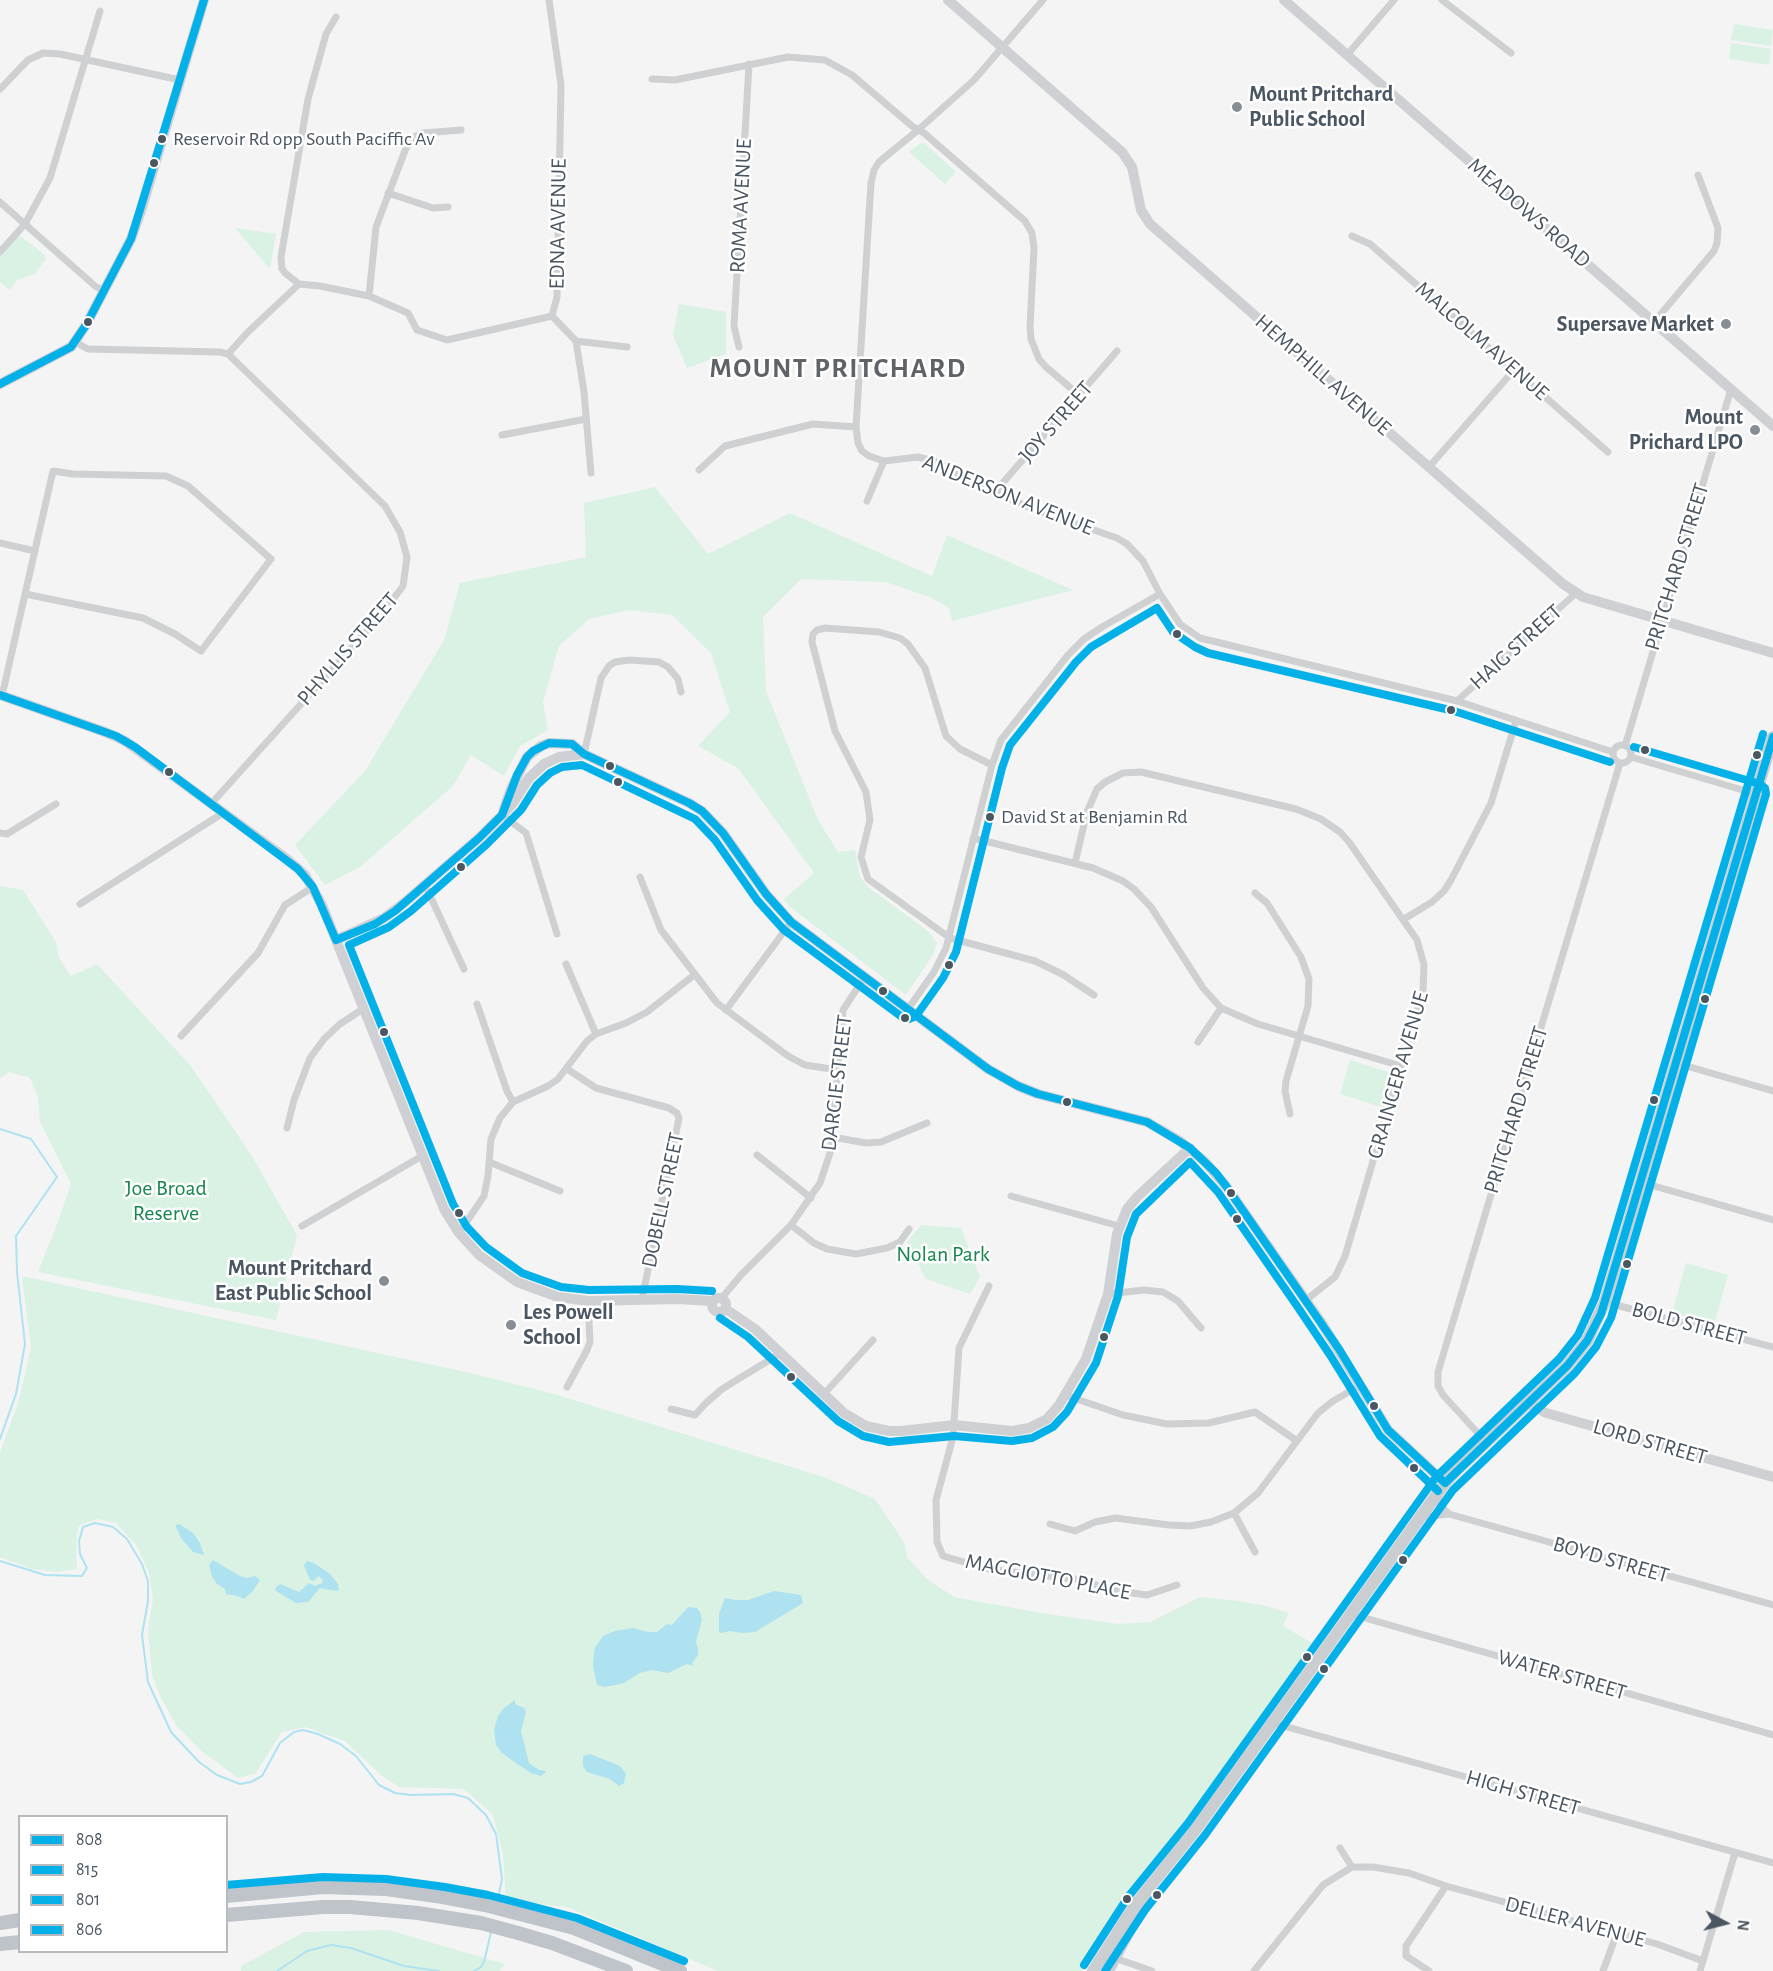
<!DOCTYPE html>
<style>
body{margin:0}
#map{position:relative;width:1773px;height:1971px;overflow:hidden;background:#f4f4f4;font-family:"Alegreya Sans",sans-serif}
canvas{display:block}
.legend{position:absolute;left:18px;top:1815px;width:210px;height:138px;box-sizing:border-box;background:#fff;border:2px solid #b7bbc0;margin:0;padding:8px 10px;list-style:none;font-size:18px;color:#4a5661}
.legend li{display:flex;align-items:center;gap:12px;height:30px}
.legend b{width:30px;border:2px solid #b7bbc0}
.north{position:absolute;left:1695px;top:1893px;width:60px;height:60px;-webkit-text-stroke:4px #fff;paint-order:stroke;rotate:97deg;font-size:16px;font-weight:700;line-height:24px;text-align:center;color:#4a5661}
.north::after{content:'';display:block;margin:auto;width:21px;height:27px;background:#4a5661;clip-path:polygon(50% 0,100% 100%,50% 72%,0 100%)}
</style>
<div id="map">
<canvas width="1773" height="1971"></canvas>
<ul class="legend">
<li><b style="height:8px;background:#04b0e8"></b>808</li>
<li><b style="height:8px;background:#04b0e8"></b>815</li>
<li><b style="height:8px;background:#04b0e8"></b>801</li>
<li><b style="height:8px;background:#04b0e8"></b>806</li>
</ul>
<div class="north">N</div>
</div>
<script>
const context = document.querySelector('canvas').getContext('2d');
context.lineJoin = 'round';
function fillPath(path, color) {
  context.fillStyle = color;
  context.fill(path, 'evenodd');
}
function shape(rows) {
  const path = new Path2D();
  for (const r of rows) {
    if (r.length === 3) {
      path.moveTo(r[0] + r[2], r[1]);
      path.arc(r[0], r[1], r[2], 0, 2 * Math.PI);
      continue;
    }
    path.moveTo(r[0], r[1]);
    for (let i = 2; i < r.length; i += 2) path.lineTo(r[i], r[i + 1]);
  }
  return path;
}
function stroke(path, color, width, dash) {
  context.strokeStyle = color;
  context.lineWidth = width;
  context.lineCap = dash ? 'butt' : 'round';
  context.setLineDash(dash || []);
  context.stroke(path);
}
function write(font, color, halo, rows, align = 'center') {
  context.font = font + ' "Alegreya Sans",sans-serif';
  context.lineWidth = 5;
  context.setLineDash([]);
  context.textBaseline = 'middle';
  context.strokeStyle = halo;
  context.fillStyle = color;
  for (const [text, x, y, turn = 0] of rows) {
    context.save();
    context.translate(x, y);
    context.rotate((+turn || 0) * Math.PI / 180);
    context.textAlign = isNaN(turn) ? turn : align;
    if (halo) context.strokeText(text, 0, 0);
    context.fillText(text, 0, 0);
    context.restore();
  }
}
fillPath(shape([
 [1734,24,1773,30,1771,46,1731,40],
 [1731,43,1771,49,1769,65,1729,59],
 [924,143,956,172,945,184,909,152,919,144],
 [235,228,276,234,270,269],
 [20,236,45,255,46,259,35,274,17,280,10,290,0,282,0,253,14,237],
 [679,304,726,312,726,354,687,368,673,335],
 [655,487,708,554,790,513,932,576,947,535,1073,590,952,621,949,608,932,598,886,582,801,579,763,617,766,691,818,820,838,852,855,850,860,877,868,887,929,932,937,943,933,955,906,995,790,907,784,899,814,873,738,768,698,746,730,712,711,653,672,615,629,610,589,619,559,646,543,702,548,730,520,746,504,776,471,755,453,786,360,867,325,885,295,845,365,771,444,640,460,583,586,557,584,503],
 [0,886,23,890,56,942,59,958,71,976,97,964,190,1065,250,1153,297,1235,276,1320,38,1272,59,1219,71,1184,40,1122,38,1097,30,1078,9,1072,0,1078],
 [1350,1060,1391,1073,1381,1107,1340,1094],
 [921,1225,961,1228,980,1277,970,1294,926,1279,907,1242],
 [1686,1263,1728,1275,1714,1325,1672,1313],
 [22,1276,470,1373,551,1393,824,1477,875,1499,904,1542,907,1557,927,1579,954,1597,1041,1613,1118,1624,1150,1622,1200,1597,1239,1601,1266,1606,1289,1613,1283,1626,1314,1644,1241,1750,1126,1897,1082,1971,718,1971,567,1907,506,1901,503,1854,493,1815,464,1789,399,1787,381,1775,345,1741,305,1727,282,1732,255,1774,238,1778,200,1750,176,1725,161,1698,152,1675,148,1629,153,1599,149,1573,137,1546,116,1523,97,1519,78,1526,76,1553,77,1569,57,1572,32,1569,0,1557,0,1453,19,1400,31,1348],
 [388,1930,505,1964,500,1971,241,1971,241,1966,304,1932]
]), '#d9f2e3');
fillPath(shape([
 [179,1524,193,1533,200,1543,204,1555,193,1552,181,1538,176,1527,176,1525],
 [213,1560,240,1576,247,1578,255,1576,260,1580,253,1591,244,1599,238,1596,226,1594,225,1589,216,1583,212,1576,209,1565],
 [307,1561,314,1563,330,1574,338,1584,339,1590,336,1591,320,1588,308,1602,296,1603,276,1591,275,1588,280,1584,299,1592,309,1583,315,1586,322,1583,323,1580,319,1576,313,1581,310,1580,304,1565],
 [774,1591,801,1595,803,1603,755,1632,742,1633,730,1631,721,1633,719,1632,719,1614,725,1598,735,1600,748,1600],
 [688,1607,697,1608,700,1612,702,1619,696,1642,698,1648,698,1655,692,1663,693,1666,687,1664,668,1673,652,1670,640,1673,624,1683,605,1687,597,1685,593,1666,594,1653,595,1648,603,1636,615,1631,633,1628,648,1632,657,1632,667,1624,672,1625],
 [515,1700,515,1704,524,1708,526,1712,521,1731,529,1763,539,1770,544,1770,546,1772,541,1776,531,1773,513,1761,502,1753,496,1745,494,1730,498,1716,504,1708],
 [590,1754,620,1766,626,1774,624,1783,619,1786,610,1779,587,1772,583,1766,583,1756]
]), '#aee2f0');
stroke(shape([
 [0,1129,31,1139,57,1177,16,1236,17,1272,25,1344,16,1394,0,1439],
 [0,1561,45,1575,82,1576,87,1568,80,1554,79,1541,83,1527,95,1523,113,1527,127,1539,142,1564,148,1581,148,1601,142,1635,148,1682,171,1732,199,1762,217,1775,240,1784,251,1782,262,1776,280,1743,294,1732,303,1730,318,1734,340,1744,356,1756,379,1785,395,1793,411,1795,453,1794,468,1798,486,1815,496,1834,502,1879,497,1903],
 [277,1971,307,1951,331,1945,351,1948,404,1966,439,1971],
 [474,1971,481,1967,484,1962,491,1932]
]), '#aee2f0', 2);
stroke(shape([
 [549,0,561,85,557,297,552,316],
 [1043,0,974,80,918,130,879,162,874,170,871,183,856,427,858,443,862,451,869,456,884,461,918,457,938,462,975,485,1036,510,1117,538,1127,544,1143,561,1160,594,1180,624,1200,638,1457,701,1613,752],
 [1442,0,1511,53],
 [1347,55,1394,0],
 [652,79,675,80,788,57,825,60,852,75,912,126,924,133,1025,221,1032,233,1034,248,1030,327,1031,339,1039,359,1046,367,1079,395],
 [0,89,28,60,43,53,60,54,180,80],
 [388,193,433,208,448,207],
 [0,202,95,286,104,291],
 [1352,236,1370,244,1608,452],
 [0,252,25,224,50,178,100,11],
 [299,284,285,273,282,269,281,257,308,99,326,34,336,17],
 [369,296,376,227,406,148,416,136,423,133,461,130],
 [552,316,576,341,584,392,591,473],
 [1654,322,1714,251,1717,243,1718,228,1698,175],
 [576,341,627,347],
 [75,342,88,349,220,352,228,354,248,332,299,284,320,286,369,296,408,313,417,330,447,340,552,316],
 [739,347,734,326,749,64],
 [502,435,586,419],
 [1429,467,1514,370],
 [699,470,725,446,813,424,856,427],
 [994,493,1117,351],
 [867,501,884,461],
 [0,543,35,551],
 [2,696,25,594,53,471,73,474,166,476,188,486,271,559,201,651,175,634,143,618,25,594],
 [1457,701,1576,593],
 [1622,754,9],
 [1625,746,1731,389],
 [584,754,601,678,609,666,615,662,629,660,659,662,668,667,678,679,681,692],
 [1631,757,1756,794],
 [992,765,960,749,946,736,925,668,908,644,900,638,879,632,825,628,817,630,813,634,812,642,835,731,866,792,870,820,861,857,868,879,950,938,1035,961,1062,974,1094,995],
 [211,804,381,615,403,586,407,557,400,532,385,506,228,354],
 [502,815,526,833,557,934],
 [0,833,7,834,56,804],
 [973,838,1093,868,1123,881,1134,889,1151,907,1203,988,1221,1008,1258,1024,1401,1066],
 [1075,863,1087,812,1097,789,1105,782,1123,773,1141,772,1296,809,1321,819,1340,832,1349,842,1417,940,1424,965,1423,992,1345,1256,1335,1277,1306,1300],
 [640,877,661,930,717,1003,788,1056,805,1065,838,1070],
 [425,885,464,969],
 [1255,893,1267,903,1301,957,1309,979,1308,1006,1286,1081,1285,1091,1290,1114],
 [80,904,223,813],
 [1404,919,1432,902,1444,891,1451,880,1491,803,1516,721],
 [566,964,596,1034],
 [477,1004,507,1091,513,1102],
 [908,1009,934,972,946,948,992,765,1001,740,1068,655,1084,639,1102,627,1160,594],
 [726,1010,791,922],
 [181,1036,258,953,285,905,313,887],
 [1198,1042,1221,1008],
 [1676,1063,1773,1091],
 [567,1069,596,1088,669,1108,677,1113,679,1118,642,1299],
 [287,1128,294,1100,310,1058,324,1039,340,1024,363,1009],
 [832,1137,866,1143,881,1142,927,1123],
 [757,1155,811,1198],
 [489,1162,560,1191],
 [1640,1182,1773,1220],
 [1011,1196,1119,1226],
 [791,1225,814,1243,827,1249,856,1254,887,1248,900,1242,909,1229],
 [302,1226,422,1156],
 [459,1233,484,1196,488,1176,491,1139,500,1118,513,1102,548,1086,558,1079,587,1041,596,1034,626,1023,647,1012,694,975],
 [989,1286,959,1348,953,1437,936,1500,937,1542,943,1556,988,1569,1082,1580,1111,1590,1147,1595,1177,1585],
 [1108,1294,1144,1290,1163,1292,1178,1301,1201,1328],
 [721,1299,741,1275,791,1225,820,1183,830,1153,832,1137,843,1010,864,978],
 [1605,1302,1773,1347],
 [567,1387,587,1350,590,1342,588,1301],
 [824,1394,873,1340],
 [1065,1395,1123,1415,1167,1424,1209,1423,1255,1412,1297,1441],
 [671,1409,695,1415,706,1403,722,1389,781,1353],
 [1486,1442,1443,1395,1438,1386,1438,1372,1620,763],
 [1437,1494,1440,1505,1449,1514],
 [1234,1513,1255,1552],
 [1423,1517,1449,1514,1773,1605],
 [1050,1524,1075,1531,1095,1522,1115,1518,1169,1525,1190,1526,1211,1522,1234,1513,1258,1493,1318,1413,1333,1401,1361,1385],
 [1351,1614,1773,1735],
 [1273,1723,1773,1863],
 [1340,1848,1352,1867,1373,1867,1409,1873,1446,1886,1657,1944,1703,1961],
 [1112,1957,1152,1971],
 [1254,1971,1323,1885,1352,1867],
 [1429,1971,1406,1956,1406,1946,1446,1886],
 [1603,1971,1617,1933],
 [1700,1971,1735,1853]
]), '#ced0d2', 7);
stroke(shape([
 [948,0,1122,152,1132,167,1141,210,1150,224,1563,584,1583,597,1773,653],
 [1284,0,1773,426],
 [0,384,71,347,86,325,131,239,141,211,204,0],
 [0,695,105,732,125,741,287,859,305,875,322,905,444,1209,459,1233,479,1255,517,1282,558,1297,588,1301,677,1299,711,1301],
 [502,815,511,789,527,757,541,746,549,743,572,744,584,754,689,803,702,811,723,833,766,894,791,922,988,1069,1018,1086,1038,1094,1147,1122,1180,1141,1204,1161,1226,1186,1321,1322,1388,1430,1445,1483],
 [336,940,384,918,404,903,479,838,502,815,513,803,529,778,544,764,559,757,584,754],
 [719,1305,7],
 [726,1309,755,1329,844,1413,866,1426,889,1431,901,1431,954,1425,1012,1431,1029,1428,1047,1419,1059,1405,1086,1359,1108,1294,1117,1234,1127,1209,1137,1197,1190,1148],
 [1528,1403,1546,1413,1773,1477]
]), '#ced0d4', 10);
stroke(shape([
 [1093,1971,1136,1904,1196,1829,1445,1483,1457,1470,1567,1366,1587,1341,1605,1302,1773,737],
 [1108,1971,1131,1927,1154,1893]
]), '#caced1', 12);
stroke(shape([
 [226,1896,323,1887,386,1889,443,1897,485,1905,574,1928,680,1971],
 [226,1915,323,1907,350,1907,418,1913,481,1923,518,1933,552,1943,626,1971],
 [0,1923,20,1920],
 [0,1944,20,1942]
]), '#bec4c9', 14);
stroke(shape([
 [0,695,116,736,135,747,298,869,313,887,336,940],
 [336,940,375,924,395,911,479,838,502,815,517,775,527,757,533,751,549,743,572,744,584,754,689,803,702,811,723,833,766,894,791,922,988,1069,1018,1086,1038,1094,1147,1122,1190,1148,1216,1173,1226,1186,1339,1349,1388,1430,1445,1483],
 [1445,1483,1567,1366,1587,1341,1601,1314,1773,737]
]), '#04b0e8', 8);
stroke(shape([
 [712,1291,677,1289,589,1290,561,1287,522,1273,486,1247,467,1227,453,1204,349,945,389,927,411,911,486,845,521,810,537,785,550,773,562,767,582,765,695,819,715,840,757,900,784,930,902,1017,909,1019,916,1016,943,978,956,952,1002,768,1010,745,1076,662,1091,647,1157,608,1173,632,1195,647,1208,653,1454,711,1610,762],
 [720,1318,748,1337,838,1421,863,1436,889,1442,954,1436,1012,1441,1032,1438,1053,1427,1067,1412,1096,1363,1118,1296,1127,1237,1136,1214,1190,1162,1218,1192,1297,1306,1330,1355,1380,1436,1438,1491],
 [1105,1971,1145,1910,1205,1835,1453,1490,1575,1373,1596,1347,1611,1318,1766,794,1765,788,1760,784,1634,747]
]), '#04b0e8', 8);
stroke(shape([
 [226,1885,323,1877,386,1879,445,1887,488,1895,577,1918,684,1961],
 [1084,1965,1128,1897,1188,1823,1436,1477,1559,1359,1578,1335,1595,1298,1763,734]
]), '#04b0e8', 8);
stroke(shape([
 [0,384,71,347,86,325,131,239,204,0]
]), '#04b0e8', 8);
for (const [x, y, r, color] of [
 [1237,107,6,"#868d94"],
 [162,139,5,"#4a5661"],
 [154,163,5,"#4a5661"],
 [88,322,5,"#4a5661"],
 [1726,324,6,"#868d94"],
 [1755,430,6,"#868d94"],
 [1177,634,5,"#4a5661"],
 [1451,710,5,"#4a5661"],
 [1645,750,5,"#4a5661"],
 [1757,755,5,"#4a5661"],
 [610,766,5,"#4a5661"],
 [169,772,5,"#4a5661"],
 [618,782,5,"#4a5661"],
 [990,817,5,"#4a5661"],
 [461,867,5,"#4a5661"],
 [949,965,5,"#4a5661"],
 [883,991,5,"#4a5661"],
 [1705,999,5,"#4a5661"],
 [905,1018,5,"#4a5661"],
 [384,1032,5,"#4a5661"],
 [1654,1100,5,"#4a5661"],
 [1067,1102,5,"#4a5661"],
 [1231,1193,5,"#4a5661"],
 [459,1213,5,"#4a5661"],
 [1237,1219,5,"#4a5661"],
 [1627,1264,5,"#4a5661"],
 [384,1281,6,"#868d94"],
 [511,1325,6,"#868d94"],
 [1104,1337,5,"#4a5661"],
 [791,1377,5,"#4a5661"],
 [1374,1406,5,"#4a5661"],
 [1414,1468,5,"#4a5661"],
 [1403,1560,5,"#4a5661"],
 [1307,1657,5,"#4a5661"],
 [1324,1669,5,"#4a5661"],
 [1157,1895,5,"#4a5661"],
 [1127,1899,5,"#4a5661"]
]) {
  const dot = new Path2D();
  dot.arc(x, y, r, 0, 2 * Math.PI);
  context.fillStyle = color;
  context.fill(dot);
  stroke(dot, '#fff', 2);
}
write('20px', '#4a5661', '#fff', [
 ["Reservoir Rd opp South Paciffic Av",173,139],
 ["David St at Benjamin Rd",1001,817]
], 'left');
write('bold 22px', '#4a5661', '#fff', [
 ["Mount Pritchard",1249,94,"left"],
 ["Public School",1249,119,"left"],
 ["Supersave Market",1714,324],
 ["Mount",1743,417],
 ["Prichard LPO",1743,442],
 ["Mount Pritchard",372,1268],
 ["East Public School",372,1293],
 ["Les Powell",523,1312,"left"],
 ["School",523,1337,"left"]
], 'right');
write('22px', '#4a5661', '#fff', [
 ["ROMA AVENUE",741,206,-87],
 ["MEADOWS ROAD",1529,213,41],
 ["EDNA AVENUE",558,224,-89],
 ["MALCOLM AVENUE",1482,341,41],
 ["HEMPHILL AVENUE",1323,375,41],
 ["JOY STREET",1056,422,-49],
 ["ANDERSON AVENUE",1008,495,22],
 ["PRITCHARD STREET",1677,567,-73],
 ["HAIG STREET",1516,647,-42],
 ["PHYLLIS STREET",348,649,-49],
 ["GRAINGER AVENUE",1398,1075,-74],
 ["DARGIE STREET",837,1083,-83],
 ["PRITCHARD STREET",1516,1110,-73],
 ["DOBELL STREET",663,1200,-78],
 ["BOLD STREET",1689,1324,15],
 ["LORD STREET",1650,1442,16],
 ["BOYD STREET",1611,1560,16],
 ["MAGGIOTTO PLACE",1048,1577,11],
 ["WATER STREET",1562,1675,16],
 ["HIGH STREET",1523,1793,16],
 ["DELLER AVENUE",1575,1922,15]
]);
write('22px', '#17864f', '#fff', [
 ["Joe Broad",166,1188],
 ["Reserve",166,1213],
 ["Nolan Park",943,1254]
]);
context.letterSpacing = '1.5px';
write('bold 28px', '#5f6368', '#fff', [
 ["MOUNT PRITCHARD",838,369]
]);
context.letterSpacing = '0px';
</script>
